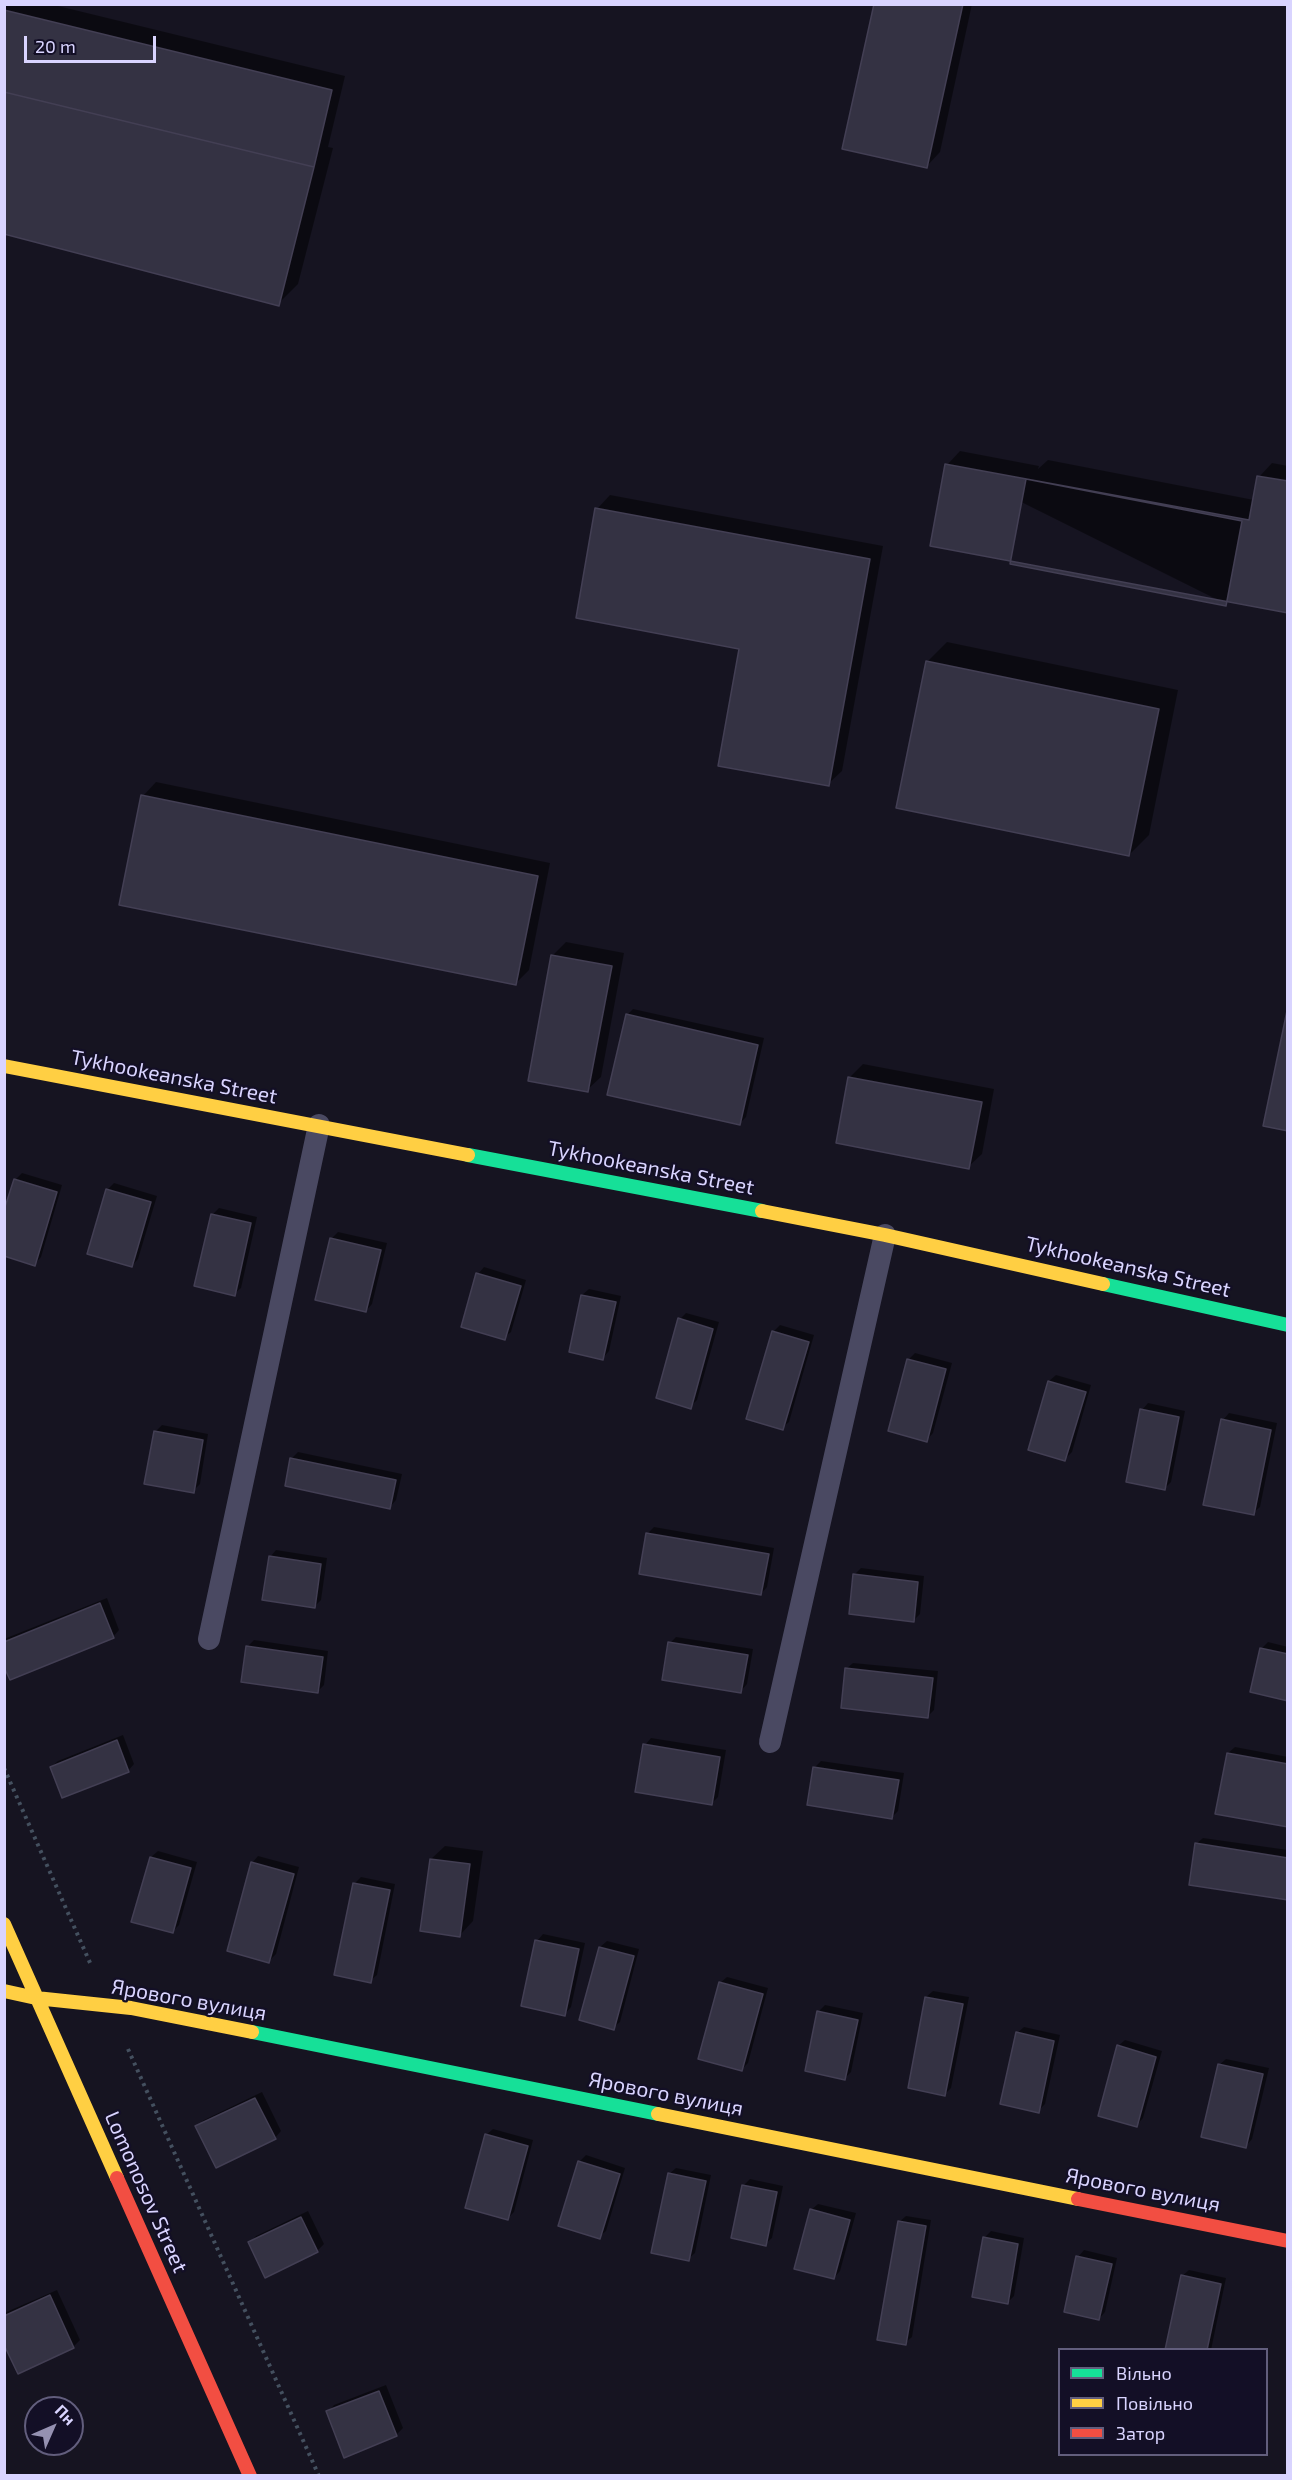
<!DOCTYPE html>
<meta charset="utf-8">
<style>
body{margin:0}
#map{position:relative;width:1292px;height:2480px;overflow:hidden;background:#161421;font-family:"Exo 2",sans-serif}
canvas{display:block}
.frame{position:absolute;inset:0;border:6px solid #d9d4ff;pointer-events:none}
.legend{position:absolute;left:1058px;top:2348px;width:210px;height:108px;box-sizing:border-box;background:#130f26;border:2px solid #625e7d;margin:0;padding:8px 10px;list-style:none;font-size:18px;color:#d9d4ff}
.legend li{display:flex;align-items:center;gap:12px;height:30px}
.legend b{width:30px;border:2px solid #625e7d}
.north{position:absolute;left:24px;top:2396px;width:60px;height:60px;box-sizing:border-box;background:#130f26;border:2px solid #625e7d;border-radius:50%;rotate:45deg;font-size:16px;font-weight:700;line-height:24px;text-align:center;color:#d9d4ff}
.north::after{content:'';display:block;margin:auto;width:21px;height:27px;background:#9591b1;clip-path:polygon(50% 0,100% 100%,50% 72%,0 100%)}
.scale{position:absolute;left:24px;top:36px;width:132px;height:27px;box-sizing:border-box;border:3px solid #d9d4ff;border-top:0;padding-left:8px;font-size:18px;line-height:21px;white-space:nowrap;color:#d9d4ff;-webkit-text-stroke:4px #130f26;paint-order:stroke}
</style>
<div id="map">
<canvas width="1292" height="2480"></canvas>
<div class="frame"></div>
<ul class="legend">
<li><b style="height:8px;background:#16e098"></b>Вільно</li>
<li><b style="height:8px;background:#ffcf43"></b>Повільно</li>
<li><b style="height:8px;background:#f24e42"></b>Затор</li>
</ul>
<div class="north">Пн</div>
<div class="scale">20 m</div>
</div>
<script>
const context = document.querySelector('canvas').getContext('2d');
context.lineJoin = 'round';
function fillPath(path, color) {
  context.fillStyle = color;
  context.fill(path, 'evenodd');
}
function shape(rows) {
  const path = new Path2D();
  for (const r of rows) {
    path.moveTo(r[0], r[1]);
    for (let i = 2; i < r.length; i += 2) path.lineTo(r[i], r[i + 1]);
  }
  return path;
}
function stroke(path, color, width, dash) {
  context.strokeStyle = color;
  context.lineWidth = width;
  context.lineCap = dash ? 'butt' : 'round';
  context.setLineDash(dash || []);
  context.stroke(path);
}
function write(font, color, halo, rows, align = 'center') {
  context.font = font + ' "Exo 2",sans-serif';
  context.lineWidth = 4.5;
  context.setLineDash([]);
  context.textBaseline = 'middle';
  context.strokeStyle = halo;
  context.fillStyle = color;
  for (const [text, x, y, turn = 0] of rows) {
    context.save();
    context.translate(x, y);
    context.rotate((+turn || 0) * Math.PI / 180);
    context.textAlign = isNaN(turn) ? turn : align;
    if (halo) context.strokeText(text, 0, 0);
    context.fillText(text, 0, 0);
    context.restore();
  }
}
fillPath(shape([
 [4,4,50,4,345,76,328,147,333,148,298,284,278,304,4,233],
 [876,4,972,4,940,152,927,166],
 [960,451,1039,466,1038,469,1048,460,1254,500,1259,477,1272,463,1288,466,1288,611,1230,600,1226,604,947,465],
 [610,495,883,546,842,771,828,784,741,648,597,509],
 [947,642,1178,690,1149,835,1129,855,927,662],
 [156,782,550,863,529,970,516,983,143,796],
 [566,942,624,953,601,1077,587,1090,552,956],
 [633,1009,764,1038,746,1117,740,1123,627,1015],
 [863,1064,994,1089,982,1154,968,1167,850,1077],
 [22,1173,62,1185,41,1257,35,1264,15,1180],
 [114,1183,157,1196,138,1259,132,1266,89,1253,108,1189],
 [219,1208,257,1217,241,1288,234,1294,212,1215],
 [338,1232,387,1243,372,1304,366,1311,331,1239],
 [484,1267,526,1280,511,1332,504,1338,478,1274],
 [589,1289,621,1296,609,1351,603,1358,582,1295],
 [686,1313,719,1322,697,1400,690,1407,680,1319],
 [780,1325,814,1335,789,1422,782,1428,773,1332],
 [915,1353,952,1363,933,1433,927,1440,890,1430,909,1359],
 [1056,1375,1091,1385,1072,1452,1065,1459,1049,1381],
 [1148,1403,1185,1411,1171,1482,1164,1489,1142,1410],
 [1229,1413,1277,1423,1260,1507,1253,1513,1223,1420],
 [162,1425,208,1434,200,1484,193,1491,155,1432],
 [298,1452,402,1474,396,1500,390,1507,292,1458],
 [654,1527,774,1548,767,1587,761,1594,647,1534],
 [276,1550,327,1558,321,1600,314,1607,270,1557],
 [861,1568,924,1576,920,1614,913,1621,854,1575],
 [107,1598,119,1630,113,1637,4,1663,4,1639],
 [676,1637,753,1649,747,1684,741,1691,670,1643],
 [254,1640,328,1651,324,1685,318,1691,247,1647],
 [1268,1642,1288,1647,1288,1699,1261,1649],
 [853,1663,938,1671,934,1710,928,1716,846,1669],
 [123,1735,134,1764,128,1771,51,1767,58,1761],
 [651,1738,726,1750,718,1797,711,1804,645,1745],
 [1235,1747,1288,1757,1288,1826,1228,1753],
 [821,1761,904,1773,898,1811,892,1817,815,1767],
 [1203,1838,1288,1850,1288,1899,1196,1844],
 [445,1846,483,1851,473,1921,460,1935,431,1859],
 [158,1851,197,1862,179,1925,172,1932,133,1921,151,1857],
 [258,1856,299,1867,276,1954,269,1961,252,1863],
 [361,1877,395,1884,377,1975,370,1981,354,1884],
 [543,1934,585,1943,571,2007,565,2014,537,1941],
 [607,1941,639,1949,620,2022,613,2028,600,1947],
 [727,1977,768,1988,748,2063,742,2069,720,1983],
 [933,1991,969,1997,951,2088,945,2094,926,1997],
 [825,2005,863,2013,851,2072,845,2078,818,2012],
 [1024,2027,1060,2035,1045,2104,1038,2111,1017,2033],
 [1125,2040,1162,2051,1143,2118,1137,2125,1118,2046],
 [1226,2059,1269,2068,1252,2139,1246,2146,1219,2065],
 [262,2092,281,2131,275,2138,197,2127,204,2120],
 [493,2129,533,2140,514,2212,508,2218,486,2135],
 [586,2155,625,2168,606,2231,599,2237,579,2162],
 [676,2168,711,2175,695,2253,688,2259,669,2174],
 [750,2179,783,2186,772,2238,765,2244,733,2237,744,2185],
 [818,2204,856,2213,840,2271,834,2278,811,2210],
 [308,2211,324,2244,317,2251,250,2242,256,2236],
 [906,2216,931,2220,912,2337,905,2343,899,2222],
 [991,2231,1024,2238,1014,2296,1008,2302,984,2238],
 [1084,2250,1117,2258,1105,2312,1099,2319,1078,2257],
 [1189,2270,1226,2278,1211,2350,1167,2350,1182,2276],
 [57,2290,80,2340,73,2347,4,2341,4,2313],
 [386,2385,403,2428,396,2435,328,2412,334,2405]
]), '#0007');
const building = shape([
 [874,4,963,4,927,168,842,149,874,4],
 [4,10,332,90,314,167,4,92,4,10],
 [4,92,314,167,279,306,4,234,4,92],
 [945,464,1249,520,1257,476,1288,481,1288,613,930,546,945,464],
 [1026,479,1242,521,1226,606,1010,564,1026,479],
 [595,508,870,559,829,786,718,766,739,649,576,618,595,508],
 [926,661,1159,709,1129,856,896,808,926,661],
 [141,795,538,876,516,985,119,905,141,795],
 [551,955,612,966,588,1092,528,1081,551,955],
 [1288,1006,1288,1131,1263,1126,1288,1006],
 [626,1014,758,1045,740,1125,607,1095,626,1014],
 [848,1077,982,1102,969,1169,836,1143,848,1077],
 [14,1179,57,1192,35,1266,4,1256,4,1210,14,1179],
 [106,1189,151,1202,132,1267,87,1254,106,1189],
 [211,1214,251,1223,235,1296,194,1286,211,1214],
 [330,1238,381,1250,366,1312,315,1300,330,1238],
 [476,1273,521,1286,505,1340,461,1327,476,1273],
 [581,1295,616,1302,603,1360,569,1352,581,1295],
 [678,1318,713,1329,691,1409,656,1398,678,1318],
 [772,1331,809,1342,783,1430,746,1419,772,1331],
 [907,1359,946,1369,927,1442,888,1431,907,1359],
 [1048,1381,1086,1392,1065,1461,1028,1450,1048,1381],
 [1140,1409,1179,1417,1165,1490,1126,1482,1140,1409],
 [1221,1419,1271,1430,1254,1515,1203,1505,1221,1419],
 [154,1431,203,1440,194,1493,144,1484,154,1431],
 [290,1458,396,1480,390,1509,285,1486,290,1458],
 [646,1533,769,1554,761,1595,639,1574,646,1533],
 [269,1556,321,1564,315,1608,262,1600,269,1556],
 [853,1574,918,1582,914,1622,849,1614,853,1574],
 [100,1603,114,1638,10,1680,4,1667,4,1642,100,1603],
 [668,1642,748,1655,741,1693,662,1680,668,1642],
 [246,1646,323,1657,318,1693,241,1682,246,1646],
 [1260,1648,1288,1654,1288,1701,1250,1692,1260,1648],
 [845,1668,933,1678,928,1718,841,1708,845,1668],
 [117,1740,129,1772,62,1798,50,1767,117,1740],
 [643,1744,720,1757,712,1805,635,1792,643,1744],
 [1227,1753,1288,1764,1288,1827,1215,1814,1227,1753],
 [813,1767,899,1780,892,1819,807,1805,813,1767],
 [1195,1843,1288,1858,1288,1900,1189,1885,1195,1843],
 [150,1857,191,1868,173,1933,131,1922,150,1857],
 [430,1859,470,1864,460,1937,420,1931,430,1859],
 [251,1862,294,1874,269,1963,227,1951,251,1862],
 [353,1883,390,1890,371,1983,334,1975,353,1883],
 [535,1940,579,1949,565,2016,521,2006,535,1940],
 [599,1947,634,1956,614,2030,579,2020,599,1947],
 [719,1982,763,1994,742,2071,698,2059,719,1982],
 [925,1997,963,2004,945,2096,908,2088,925,1997],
 [817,2011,858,2020,845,2080,805,2071,817,2011],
 [1016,2032,1054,2041,1039,2113,1000,2104,1016,2032],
 [1117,2045,1156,2057,1137,2127,1098,2116,1117,2045],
 [1218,2064,1263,2074,1246,2148,1201,2137,1218,2064],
 [255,2098,276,2139,216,2168,195,2126,255,2098],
 [485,2134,528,2146,508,2220,465,2208,485,2134],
 [578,2161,620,2174,600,2239,558,2226,578,2161],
 [668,2173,706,2181,689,2261,651,2253,668,2173],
 [742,2185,777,2192,766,2246,731,2238,742,2185],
 [810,2209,850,2220,834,2279,794,2269,810,2209],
 [301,2217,318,2252,265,2278,248,2242,301,2217],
 [898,2221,926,2226,906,2345,877,2340,898,2221],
 [983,2237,1018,2244,1008,2304,972,2297,983,2237],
 [1076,2256,1112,2264,1099,2320,1064,2312,1076,2256],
 [1181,2275,1221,2284,1207,2350,1165,2350,1181,2275],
 [50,2295,74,2348,18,2374,4,2345,4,2316,50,2295],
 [379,2391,397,2436,344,2458,326,2411,379,2391]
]);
fillPath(building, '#343243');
stroke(building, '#433f54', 1.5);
stroke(shape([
 [4,1768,91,1965],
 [128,2049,319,2476]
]), '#44505f', 4, [3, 4.5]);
stroke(shape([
 [209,1639,319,1125],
 [770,1742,885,1235]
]), '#4a4962', 22);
stroke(shape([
 [468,1155,762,1211],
 [1103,1284,1288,1325],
 [252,2032,658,2114]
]), '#16e098', 14);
stroke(shape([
 [4,1066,468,1155],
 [762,1211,885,1235,1103,1284],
 [4,1924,117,2178],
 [4,1991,36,1998,131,2008,252,2032],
 [658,2114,1078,2199]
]), '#ffcf43', 14);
stroke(shape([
 [117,2178,250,2476],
 [1078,2199,1288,2241]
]), '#f24e42', 14);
write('21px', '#d9d4ff', '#130f26', [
 ["Tykhookeanska Street",174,1077,11],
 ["Tykhookeanska Street",651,1168,11],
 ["Tykhookeanska Street",1128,1267,13],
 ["Ярового вулиця",189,2000,10],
 ["Ярового вулиця",666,2094,11],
 ["Ярового вулиця",1143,2190,11],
 ["Lomonosov Street",146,2192,66]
]);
</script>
